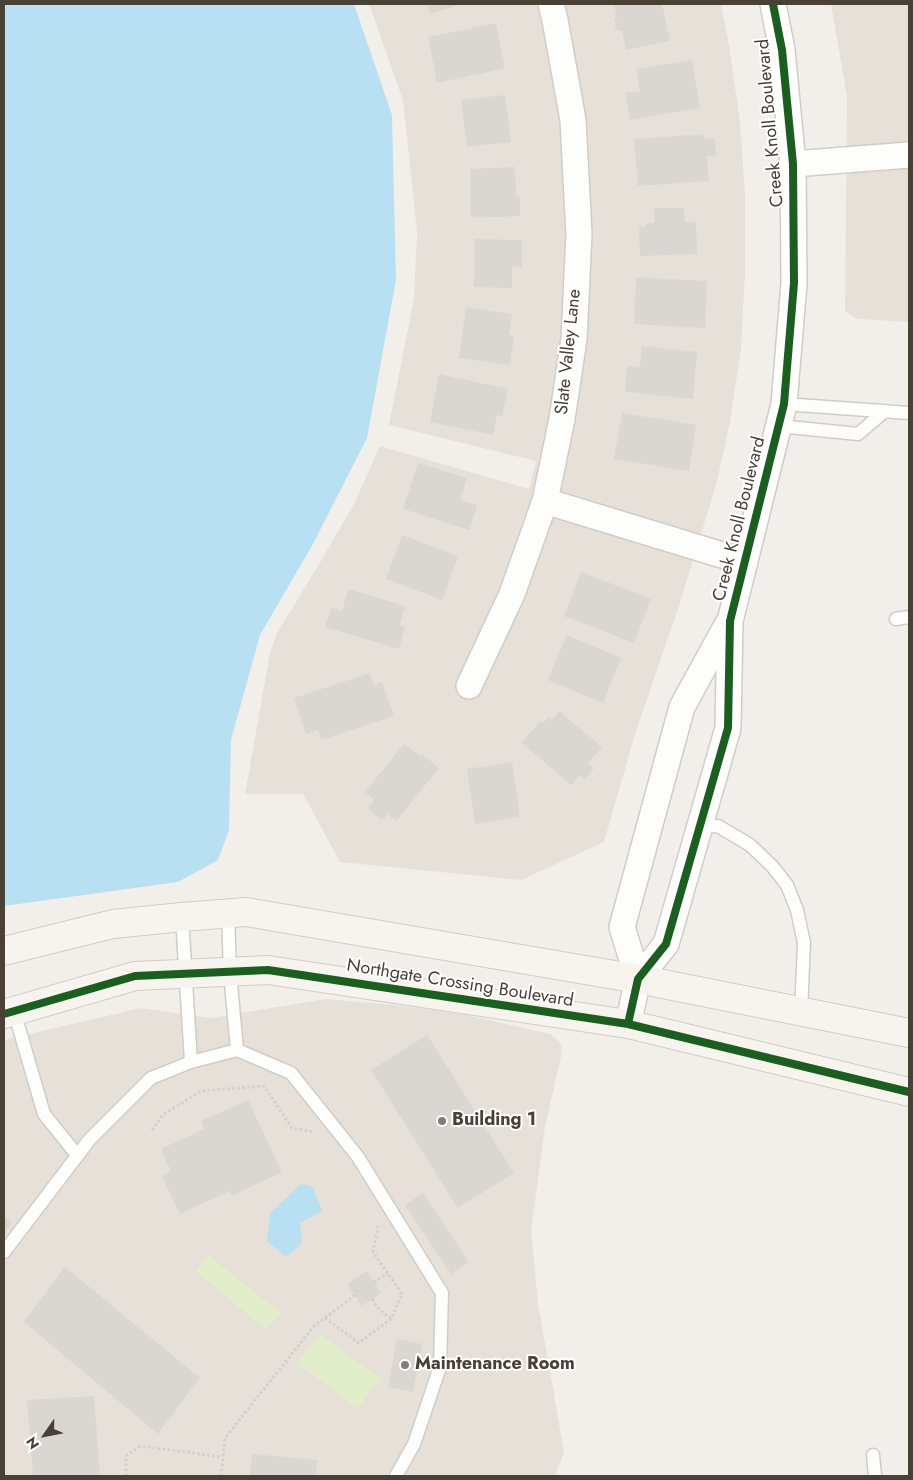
<!DOCTYPE html>
<style>
body{margin:0}
#map{position:relative;width:913px;height:1480px;overflow:hidden;background:#f2efeb;font-family:Jost,sans-serif}
canvas{display:block}
.frame{position:absolute;inset:0;border:5px solid #494036;pointer-events:none}
.north{position:absolute;left:20px;top:1410px;width:50px;height:50px;-webkit-text-stroke:4px #fff;paint-order:stroke;rotate:237deg;font-size:14px;font-weight:700;line-height:20px;text-align:center;color:#494036}
.north::after{content:'';display:block;margin:auto;width:18px;height:22px;background:#494036;clip-path:polygon(50% 0,100% 100%,50% 72%,0 100%)}
</style>
<div id="map">
<canvas width="913" height="1480"></canvas>
<div class="frame"></div>
<div class="north">N</div>
</div>
<script>
const context = document.querySelector('canvas').getContext('2d');
context.lineJoin = 'round';
function fillPath(path, color) {
  context.fillStyle = color;
  context.fill(path, 'evenodd');
}
function shape(rows) {
  const path = new Path2D();
  for (const r of rows) {
    path.moveTo(r[0], r[1]);
    for (let i = 2; i < r.length; i += 2) path.lineTo(r[i], r[i + 1]);
  }
  return path;
}
function stroke(path, color, width, dash) {
  context.strokeStyle = color;
  context.lineWidth = width;
  context.lineCap = dash ? 'butt' : 'round';
  context.setLineDash(dash || []);
  context.stroke(path);
}
function write(font, color, halo, rows, align = 'center') {
  context.font = font + ' Jost,sans-serif';
  context.lineWidth = 4;
  context.setLineDash([]);
  context.textBaseline = 'middle';
  context.strokeStyle = halo;
  context.fillStyle = color;
  for (const [text, x, y, turn = 0] of rows) {
    context.save();
    context.translate(x, y);
    context.rotate((+turn || 0) * Math.PI / 180);
    context.textAlign = isNaN(turn) ? turn : align;
    if (halo) context.strokeText(text, 0, 0);
    context.fillText(text, 0, 0);
    context.restore();
  }
}
fillPath(shape([
 [369,4,721,4,729,45,740,122,745,195,745,273,741,349,730,422,716,485,679,606,636,731,604,842,521,880,340,862,303,794,245,794,270,653,277,633,318,566,354,504,380,446,529,489,536,461,389,425,414,298,417,232,403,100],
 [831,4,909,4,909,322,857,319,845,311,847,97],
 [326,999,394,1005,462,1014,550,1034,560,1042,562,1052,545,1127,531,1231,538,1303,564,1452,555,1476,4,1476,4,1040,141,1008,210,1018]
]), '#e6e0d8');
fillPath(shape([
 [208,1255,281,1313,266,1330,196,1271],
 [319,1334,381,1378,358,1408,297,1364]
]), '#e2edc9');
fillPath(shape([
 [4,4,354,4,392,115,396,280,367,438,313,544,260,635,231,740,229,830,218,860,178,882,4,906],
 [301,1184,313,1187,322,1211,300,1223,302,1243,286,1257,267,1241,270,1213]
]), '#b9e0f2');
fillPath(shape([
 [427,4,463,4,430,14],
 [614,4,662,4,670,41,626,50,622,30,616,30,614,18,617,18],
 [496,23,505,68,437,83,428,37],
 [692,60,700,108,630,120,625,93,640,91,636,69],
 [505,95,511,142,467,147,461,100],
 [704,134,705,139,715,138,716,156,707,156,709,181,638,186,634,139],
 [515,167,516,196,520,196,520,216,471,218,470,169],
 [654,208,684,208,685,222,696,222,697,254,640,256,639,227,646,227,646,223,654,223],
 [475,239,522,240,522,267,512,266,512,288,474,287],
 [636,277,707,281,705,328,634,324],
 [466,307,512,314,509,334,514,336,510,365,459,358],
 [642,346,697,352,693,399,625,392,627,366,640,367],
 [439,374,508,389,502,416,497,415,493,435,430,422],
 [622,413,696,425,689,471,614,459],
 [418,463,467,478,460,500,477,505,469,530,403,509],
 [402,535,458,556,442,600,386,579],
 [581,572,651,599,634,643,564,616],
 [348,589,405,606,400,625,405,626,399,649,325,627,331,608,342,611],
 [567,635,621,658,603,703,548,680],
 [370,673,374,685,382,682,394,716,321,740,318,730,306,734,294,698],
 [559,711,602,747,588,763,594,768,585,779,579,775,571,785,522,743,540,721,543,723,549,717,552,720],
 [404,744,420,756,423,755,439,768,396,821,388,814,382,820,368,808,374,800,365,792],
 [512,762,520,817,475,824,467,769],
 [427,1035,514,1173,458,1208,371,1070],
 [248,1100,282,1172,232,1196,229,1191,180,1214,162,1176,171,1171,161,1149,204,1129,201,1121],
 [423,1193,469,1262,451,1274,405,1205],
 [4,1216,12,1222,4,1233],
 [65,1267,200,1378,158,1434,24,1322],
 [367,1271,381,1293,362,1306,347,1284],
 [397,1339,422,1344,413,1392,388,1387],
 [94,1396,100,1476,33,1476,27,1400],
 [252,1454,317,1460,316,1476,250,1476]
]), '#dad6d2');
const lane = shape([
 [784,404,909,413],
 [779,426,858,434,885,411],
 [896,619,909,617],
 [699,827,718,826,750,845,772,866,787,885,797,910,804,943,801,1011],
 [228,913,230,972,237,1050],
 [182,917,191,1062],
 [14,1011,44,1114,77,1155],
 [4,1252,90,1139,151,1078,191,1062,237,1050,291,1073,358,1157,442,1293,440,1367,414,1444,396,1476],
 [873,1455,875,1476]
]);
const street = shape([
 [793,164,909,155],
 [545,501,745,562],
 [469,686,512,594,545,501,562,419,574,339,579,234,573,120,555,20,551,4],
 [638,979,622,927,682,707,727,625],
 [628,1024,638,979,666,944,728,728,730,621,784,404,794,283,793,164,782,50,773,4]
]);
const secondary = shape([
 [4,951,113,924,182,917,246,912,638,979,909,1033],
 [4,1014,135,976,268,970,628,1024,909,1092]
]);
stroke(lane, '#d0cdc8', 15);
stroke(street, '#d0cdc8', 28);
stroke(secondary, '#d2ccc2', 30);
stroke(shape([
 [152,1130,163,1115,201,1091,264,1086,292,1128,314,1132],
 [374,1282,388,1273],
 [372,1299,378,1308,391,1319],
 [325,1318,359,1343,391,1319,402,1294,373,1252,378,1226],
 [126,1476,126,1456,140,1446,222,1457],
 [221,1476,225,1438,314,1326,355,1295]
]), '#d2cfca', 3, [2.5, 2.5]);
stroke(lane, '#fdfdfc', 12);
stroke(street, '#fdfdfc', 25);
stroke(secondary, '#f7f4ef', 28);
stroke(shape([
 [4,1014,135,976,268,970,628,1024,909,1092],
 [628,1024,638,979,666,944,728,728,730,621,784,404,794,283,793,164,782,50,773,4]
]), '#1b5e20', 8);
for (const [x, y, r, color] of [
 [442,1121,5,"#847d75"],
 [405,1365,5,"#847d75"]
]) {
  const dot = new Path2D();
  dot.arc(x, y, r, 0, 2 * Math.PI);
  context.fillStyle = color;
  context.fill(dot);
  stroke(dot, '#fff', 2);
}
write('18px', '#494036', '#fff', [
 ["Creek Knoll Boulevard",771,123,-95],
 ["Slate Valley Lane",569,352,-84],
 ["Creek Knoll Boulevard",740,519,-76],
 ["Northgate Crossing Boulevard",460,984,9]
]);
write('bold 18px', '#494036', '#fff', [
 ["Building 1",452,1121],
 ["Maintenance Room",415,1365]
], 'left');
</script>
